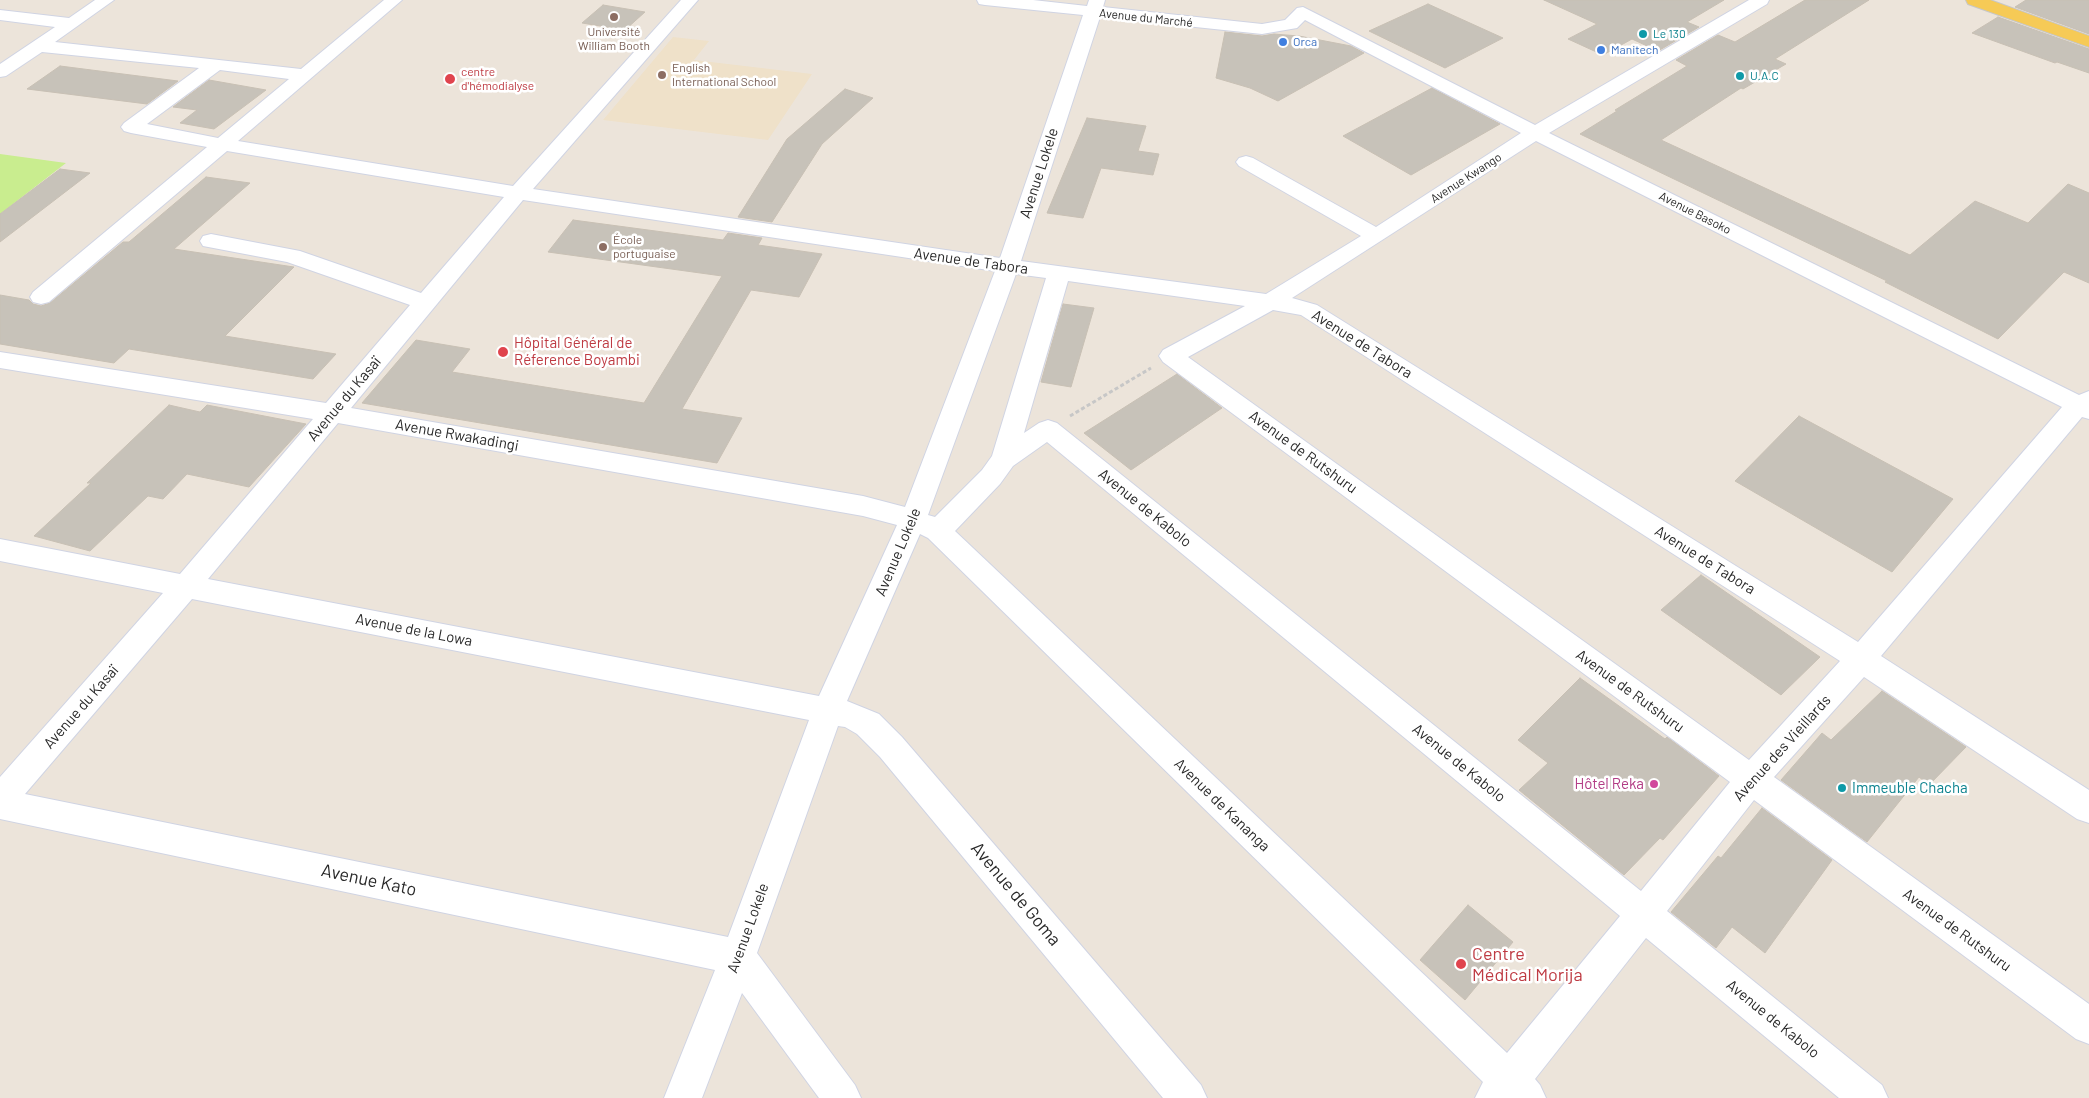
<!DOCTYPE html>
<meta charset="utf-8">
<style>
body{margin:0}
canvas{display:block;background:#ece4da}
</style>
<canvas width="2089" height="1098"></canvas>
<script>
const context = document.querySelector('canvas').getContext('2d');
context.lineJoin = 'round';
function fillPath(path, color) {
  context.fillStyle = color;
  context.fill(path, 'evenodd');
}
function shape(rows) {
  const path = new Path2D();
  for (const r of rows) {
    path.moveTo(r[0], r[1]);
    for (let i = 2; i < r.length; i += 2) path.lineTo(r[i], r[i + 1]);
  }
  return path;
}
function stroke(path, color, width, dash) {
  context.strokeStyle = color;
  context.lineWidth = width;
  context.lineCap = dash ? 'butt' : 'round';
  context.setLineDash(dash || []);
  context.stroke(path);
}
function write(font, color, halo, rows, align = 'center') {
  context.font = font + ' Barlow,sans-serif';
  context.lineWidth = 5;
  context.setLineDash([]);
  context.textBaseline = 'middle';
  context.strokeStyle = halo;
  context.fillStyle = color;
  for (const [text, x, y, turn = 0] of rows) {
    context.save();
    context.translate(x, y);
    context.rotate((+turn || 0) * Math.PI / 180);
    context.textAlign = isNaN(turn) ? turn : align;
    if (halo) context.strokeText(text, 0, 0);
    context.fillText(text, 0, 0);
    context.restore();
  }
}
fillPath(shape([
 [673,37,709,41,694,60,812,74,768,140,603,120]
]), '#efe1c9');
fillPath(shape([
 [0,154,66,163,0,214]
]), '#c9ed8f');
const building = shape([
 [1544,0,1724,0,1687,22,1699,27,1658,51,1632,39,1603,55,1568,39,1597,24,1544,0],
 [1805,0,1869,0,1775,59,1786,64,1743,89,1741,88,1661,140,1910,255,1975,201,2028,223,2068,184,2089,193,2089,283,2064,272,1998,339,1885,282,1887,281,1580,134,1617,111,1615,110,1687,66,1676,60,1718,35,1735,42,1805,0],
 [2026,0,2089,0,2089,34,2015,7,2026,0],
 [1428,4,1503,38,1445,68,1369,31,1428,4],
 [603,5,645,12,625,30,582,23,603,5],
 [1998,17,2089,49,2089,73,2057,62,2055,63,1972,33,1998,17],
 [1225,32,1262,36,1274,34,1299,36,1351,46,1364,53,1278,101,1250,88,1216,78,1225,32],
 [60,66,178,81,147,104,27,89,60,66],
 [209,80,266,90,214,129,180,123,197,110,173,107,209,80],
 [1432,88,1500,124,1411,175,1343,136,1432,88],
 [845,89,873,98,822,144,772,222,738,217,787,139,845,89],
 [1087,118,1146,126,1138,151,1159,154,1153,175,1101,168,1083,218,1047,213,1087,118],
 [60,169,90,173,0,242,0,214,60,169],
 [206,177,250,183,174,249,294,267,225,336,336,354,313,379,129,349,114,363,0,344,0,295,29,300,33,304,41,306,50,303,123,242,129,242,206,177],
 [573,220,723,240,728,233,762,238,758,245,822,254,799,297,751,290,682,409,742,418,717,463,362,403,416,340,470,349,452,372,644,403,722,276,548,252,573,220],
 [1063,304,1094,308,1071,387,1041,382,1063,304],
 [1177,374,1222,408,1131,470,1084,433,1177,374],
 [169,405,200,412,207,405,306,424,249,487,187,474,163,499,148,496,90,551,34,536,91,483,87,483,169,405],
 [1799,416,1953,499,1892,572,1735,481,1799,416],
 [1701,575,1820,657,1781,695,1661,610,1701,575],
 [1580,678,1665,739,1667,737,1719,776,1663,840,1660,838,1624,875,1519,790,1548,763,1518,740,1580,678],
 [1882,691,1966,747,1929,785,1919,777,1867,842,1781,780,1822,733,1831,740,1882,691],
 [1762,808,1832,860,1765,953,1732,927,1716,948,1671,912,1718,856,1721,858,1762,808],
 [1468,905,1513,942,1465,1000,1420,960,1468,905]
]);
fillPath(building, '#c7c2b9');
stroke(building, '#c8c0b4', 1);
const minor = shape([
 [95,0,114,0,55,42,301,69,384,0,402,0,238,141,513,186,681,0,698,0,533,189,1000,258,1083,15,985,5,979,4,977,0,1033,0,1087,6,1089,0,1105,0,1103,7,1262,24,1285,20,1297,8,1303,7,1535,125,1749,0,1769,0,1767,4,1549,133,2079,395,2089,391,2089,419,2082,417,1881,656,2089,790,2089,823,2077,819,1864,677,1774,777,2089,1004,2089,1044,2076,1039,1754,800,1667,911,1882,1085,1888,1098,1839,1098,1646,938,1535,1079,1540,1085,1546,1098,1475,1098,1483,1082,928,538,920,534,847,701,879,714,902,737,1201,1085,1207,1098,1163,1098,880,757,857,734,845,727,838,726,757,953,855,1085,861,1098,819,1098,742,993,702,1098,664,1098,715,970,0,819,0,777,163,593,0,561,0,539,180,574,313,419,0,368,0,352,326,403,410,305,287,262,203,246,200,241,203,236,211,234,300,251,421,293,504,197,227,151,49,302,41,304,33,302,30,297,33,292,207,147,131,133,124,131,121,127,124,123,199,68,42,52,6,76,0,77,0,64,55,27,0,20,0,10,69,18,95,0],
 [1100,17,1262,34,1297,28,1305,20,1521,133,1376,227,1253,158,1246,156,1239,158,1236,162,1239,166,1361,236,1266,294,1021,261,1100,17],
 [220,70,289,79,218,138,147,124,220,70],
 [1536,141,2062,407,1858,642,1317,305,1292,298,1536,141],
 [523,200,995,271,905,507,863,496,351,408,523,200],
 [1016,274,1046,278,992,456,982,470,935,517,928,515,1016,274],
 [1068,281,1245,306,1163,350,1159,356,1163,362,1730,782,1641,891,1057,423,1048,420,1039,423,1024,433,1068,281],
 [1273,310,1301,315,1840,661,1749,760,1188,357,1273,310],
 [338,423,863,516,897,525,819,696,208,579,338,423],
 [1047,442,1620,916,1507,1053,955,531,1000,484,1013,466,1047,442],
 [192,599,809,720,728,937,25,794,192,599]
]);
const major = shape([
 [1966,0,1990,0,2089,36,2089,47,1968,4,1966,0]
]);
stroke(minor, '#d0d4e3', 2);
stroke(major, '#c7c7c7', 2);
stroke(shape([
 [1070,416,1151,368]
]), '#c7c7c7', 3, [4, 2.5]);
fillPath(minor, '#fff');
fillPath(major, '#f6ca56');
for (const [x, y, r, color] of [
 [614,17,5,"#8d6e63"],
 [1643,34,5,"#0f9aa8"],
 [1283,42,5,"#3f7fe0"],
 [1601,50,5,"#3f7fe0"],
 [662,75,5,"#8d6e63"],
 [1740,76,5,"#0f9aa8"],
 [450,79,6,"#e0444e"],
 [603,247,5,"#8d6e63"],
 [503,352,6,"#e0444e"],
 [1654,784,5,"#d1479c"],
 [1842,788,5,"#0f9aa8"],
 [1461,964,6,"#e0444e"]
]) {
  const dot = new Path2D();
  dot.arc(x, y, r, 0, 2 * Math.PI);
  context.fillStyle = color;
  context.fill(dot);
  stroke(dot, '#fff', 2);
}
write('12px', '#292929', '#fff', [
 ["Avenue du Marché",1146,18,6],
 ["Avenue Kwango",1466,178,-33],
 ["Avenue Basoko",1695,213,27]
]);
write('12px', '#785e54', '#fff', [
 ["Université",614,32,"center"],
 ["William Booth",614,46,"center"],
 ["English",672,68],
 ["International School",672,82],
 ["École",613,240],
 ["portuguaise",613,254]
], 'left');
write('12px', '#0d838f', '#fff', [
 ["Le 130",1653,34],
 ["U.A.C",1750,76]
], 'left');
write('12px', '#366cbe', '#fff', [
 ["Orca",1293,42],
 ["Manitech",1611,50]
], 'left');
write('12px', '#be3a42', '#fff', [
 ["centre",461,72],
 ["d'hémodialyse",461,86]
], 'left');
write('15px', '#292929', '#fff', [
 ["Avenue Lokele",1039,173,-72],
 ["Avenue de Tabora",971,261,8],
 ["Avenue de Tabora",1362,344,32],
 ["Avenue du Kasaï",344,399,-50],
 ["Avenue Rwakadingi",457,435,10],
 ["Avenue de Rutshuru",1303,452,36],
 ["Avenue de Kabolo",1145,508,39],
 ["Avenue Lokele",898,552,-67],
 ["Avenue de Tabora",1705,560,32],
 ["Avenue de la Lowa",414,630,11],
 ["Avenue de Rutshuru",1630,691,36],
 ["Avenue du Kasaï",81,707,-49],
 ["Avenue des Vieillards",1782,748,-48],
 ["Avenue de Kabolo",1459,763,39],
 ["Avenue de Kananga",1222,805,44],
 ["Avenue Lokele",748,928,-70],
 ["Avenue de Rutshuru",1957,930,36],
 ["Avenue de Kabolo",1773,1019,39]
]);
write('15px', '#be3a42', '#fff', [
 ["Hôpital Général de",514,343],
 ["Réference Boyambi",514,360]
], 'left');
write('15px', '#b23c85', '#fff', [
 ["Hôtel Reka",1644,784]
], 'right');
write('15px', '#0d838f', '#fff', [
 ["Immeuble Chacha",1852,788]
], 'left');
write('18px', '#292929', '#fff', [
 ["Avenue Kato",369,880,12],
 ["Avenue de Goma",1016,894,50]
]);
write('18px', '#be3a42', '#fff', [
 ["Centre",1472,954],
 ["Médical Morija",1472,975]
], 'left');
</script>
